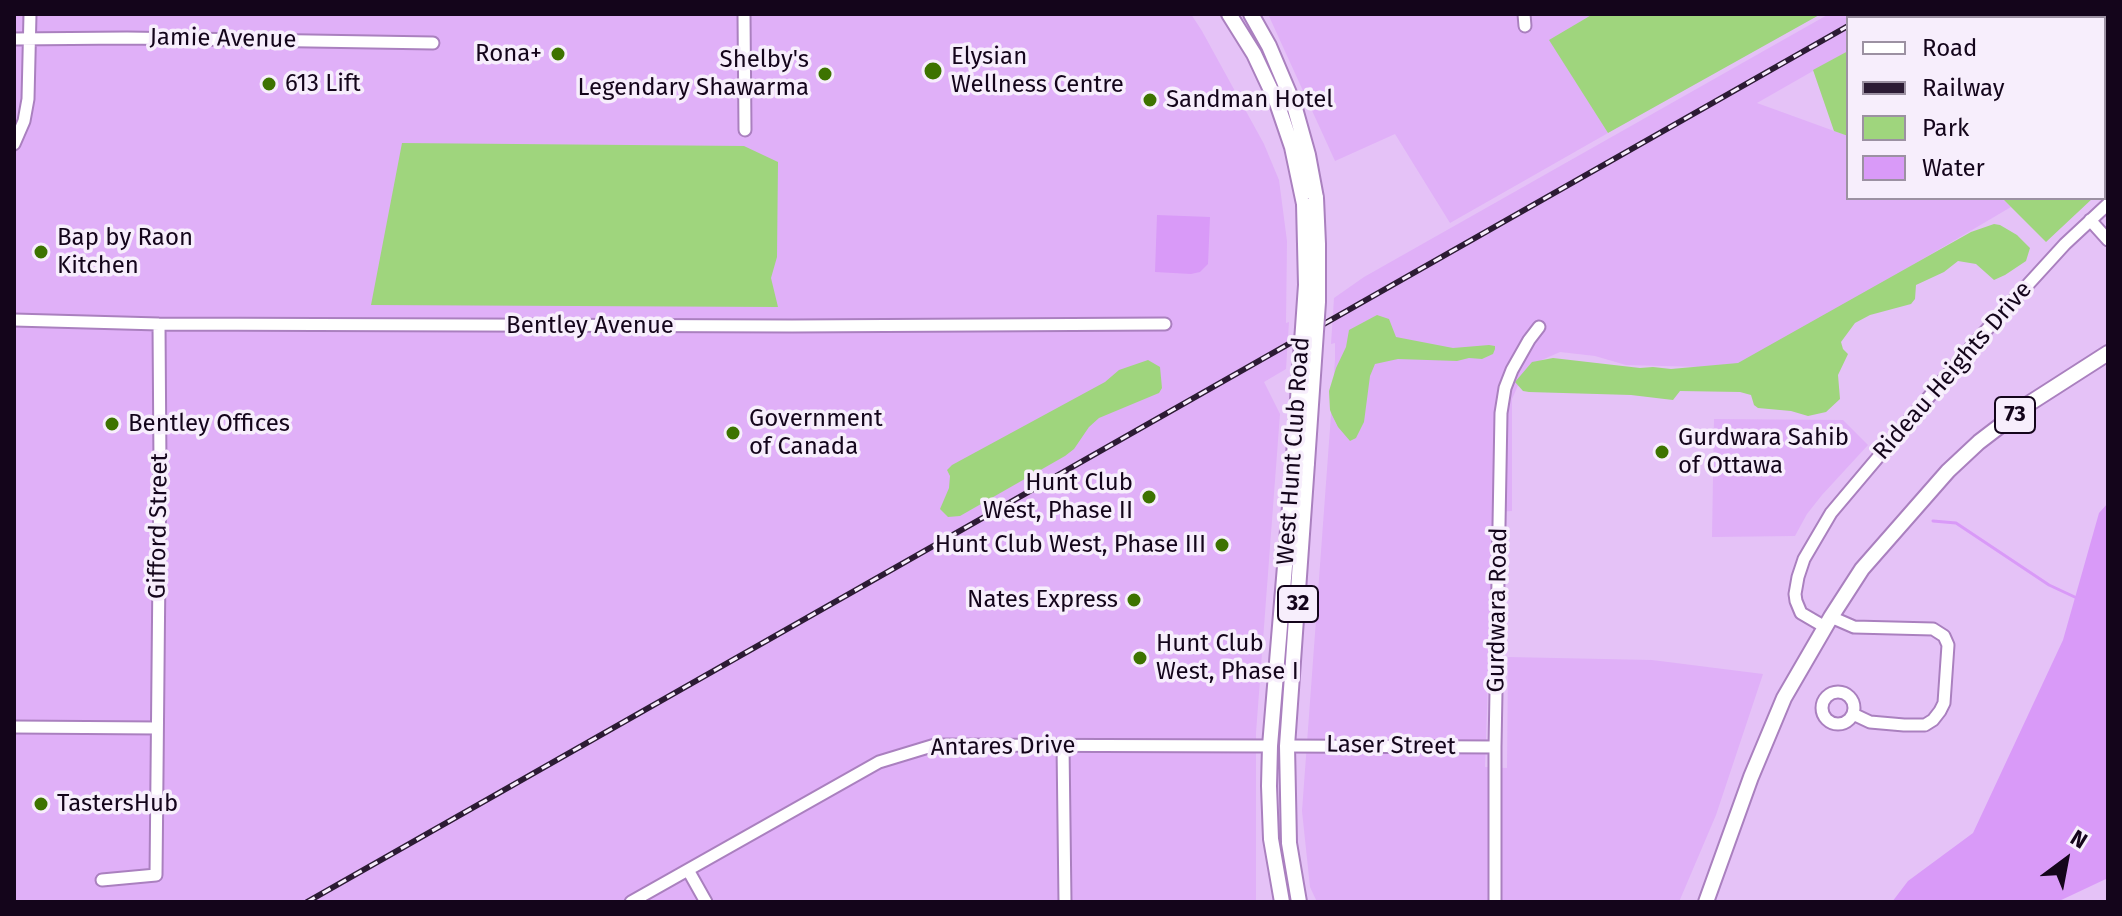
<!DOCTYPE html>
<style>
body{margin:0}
#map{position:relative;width:2122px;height:916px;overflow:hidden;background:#e5c2f7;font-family:"Fira Sans",sans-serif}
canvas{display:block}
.frame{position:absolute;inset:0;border:16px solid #14051b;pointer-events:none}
.legend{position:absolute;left:1846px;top:16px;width:260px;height:184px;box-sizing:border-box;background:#f7eefc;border:2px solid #9c91a2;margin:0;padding:10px 14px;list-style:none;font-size:24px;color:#14051b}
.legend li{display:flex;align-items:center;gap:16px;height:40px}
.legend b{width:40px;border:2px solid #9c91a2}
.north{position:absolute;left:2026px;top:820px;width:80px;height:80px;-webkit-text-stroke:6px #f7eefc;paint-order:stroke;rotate:32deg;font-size:22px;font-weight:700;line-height:32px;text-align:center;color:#14051b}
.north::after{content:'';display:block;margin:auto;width:28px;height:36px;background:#14051b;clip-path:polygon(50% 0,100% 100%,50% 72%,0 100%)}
</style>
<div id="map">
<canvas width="2122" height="916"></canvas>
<div class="frame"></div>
<ul class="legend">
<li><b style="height:10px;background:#fff"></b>Road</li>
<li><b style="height:10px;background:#2c1b34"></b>Railway</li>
<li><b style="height:22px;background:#9fd57d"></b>Park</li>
<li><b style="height:22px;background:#d99af8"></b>Water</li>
</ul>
<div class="north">N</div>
</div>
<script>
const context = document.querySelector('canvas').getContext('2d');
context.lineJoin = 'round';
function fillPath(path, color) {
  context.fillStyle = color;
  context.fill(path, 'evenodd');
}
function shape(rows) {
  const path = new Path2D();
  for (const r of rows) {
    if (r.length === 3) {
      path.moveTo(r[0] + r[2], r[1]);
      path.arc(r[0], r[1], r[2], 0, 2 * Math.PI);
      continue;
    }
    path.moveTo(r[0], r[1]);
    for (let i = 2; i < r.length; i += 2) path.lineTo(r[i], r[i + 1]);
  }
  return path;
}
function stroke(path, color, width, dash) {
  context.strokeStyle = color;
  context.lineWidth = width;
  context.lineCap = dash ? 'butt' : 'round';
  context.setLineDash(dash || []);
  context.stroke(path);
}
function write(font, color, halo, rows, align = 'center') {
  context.font = font + ' "Fira Sans",sans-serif';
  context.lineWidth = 7;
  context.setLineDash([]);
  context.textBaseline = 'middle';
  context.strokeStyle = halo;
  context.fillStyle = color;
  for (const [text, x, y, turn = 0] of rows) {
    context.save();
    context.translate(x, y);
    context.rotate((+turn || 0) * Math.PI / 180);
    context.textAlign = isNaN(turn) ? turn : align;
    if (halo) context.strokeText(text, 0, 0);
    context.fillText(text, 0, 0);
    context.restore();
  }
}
fillPath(shape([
 [14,14,1191,14,1202,31,1264,144,1279,180,1287,241,1286,323,1289,322,1286,369,1264,382,1280,414,1256,733,1256,902,14,902],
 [1268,14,1593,14,1550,40,1608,133,1450,223,1395,134,1335,161],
 [1829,14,1915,14,1907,18,1848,18,1848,51,1757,103,1848,136,1848,198,2002,198,2011,207,1738,368,1626,365,1595,356,1560,352,1535,363,1520,381,1512,399,1512,511,1494,512,1485,767,1507,768,1508,657,1652,660,1763,674,1716,815,1679,902,1317,902,1310,887,1302,811,1335,360,1335,343,1331,344,1334,298,1364,277],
 [1963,14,2108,14,2108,121,2104,118,2104,18,1965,18],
 [1714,419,1843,420,1868,445,1822,495,1807,514,1795,536,1712,537]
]), '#e0b0f8');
fillPath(shape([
 [1593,14,1821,14,1608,133,1549,40],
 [1848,51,1848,136,1834,131,1813,70],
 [402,143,744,146,778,162,777,257,771,278,778,307,371,305],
 [2002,198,2093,198,2046,242],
 [1994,224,2000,225,2017,235,2030,248,2026,261,2005,275,1994,280,1976,264,1958,261,1944,272,1916,285,1915,299,1911,304,1870,315,1855,323,1841,342,1843,349,1848,354,1838,375,1840,399,1826,412,1808,416,1791,411,1758,408,1754,405,1751,395,1740,392,1680,391,1673,400,1631,395,1529,392,1523,391,1515,382,1532,362,1553,358,1640,368,1653,367,1671,369,1738,363,1971,232],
 [1377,315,1389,319,1396,337,1453,348,1489,345,1495,346,1495,349,1493,354,1482,359,1469,358,1457,361,1398,359,1375,364,1370,376,1364,422,1356,438,1350,441,1338,427,1332,415,1330,410,1329,391,1336,368,1346,347,1349,330],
 [1148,360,1160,367,1162,388,1159,393,1099,418,1089,427,1074,449,1065,456,960,516,948,517,940,509,949,488,950,476,947,470,952,465,1105,382,1119,370]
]), '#9fd57d');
fillPath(shape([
 [1157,215,1210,217,1208,264,1200,272,1191,274,1155,272],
 [2108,503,2108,878,2057,902,1892,902,1908,881,1973,833,2063,640,2099,513]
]), '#d99af8');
stroke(shape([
 [1933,521,1956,523,2049,585,2079,599]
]), '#d99af8', 3);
const minor = shape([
 [744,14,745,130],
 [1524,14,1525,26],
 [14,39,127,38,433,43],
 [14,144,24,121,28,99,30,14],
 [2090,220,2108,240],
 [14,320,159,324,792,326,1165,324],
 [1831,617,1854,627,1933,629,1944,636,1948,645,1944,703,1940,711,1933,720,1925,725,1904,725,1870,722,1853,714],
 [1825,627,1801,613,1796,601,1795,594,1798,577,1804,559,1831,513,1971,347,2065,244,2108,204],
 [1838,708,16],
 [14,727,157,728],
 [1063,745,1065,902],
 [1287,746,1495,747],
 [688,870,706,902],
 [102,880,156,875,160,466,159,324],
 [631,902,879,762,935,745,1270,746],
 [1495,902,1495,747,1501,413,1505,388,1512,370,1529,340,1539,327]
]);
const major = shape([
 [1229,14,1254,54,1277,103,1292,147,1304,204],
 [1251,14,1269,46,1294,105,1308,155,1316,198],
 [1282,902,1271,839,1269,786,1270,746,1293,470],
 [1299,902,1289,843,1287,746,1307,463],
 [1706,902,1751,777,1784,698,1831,617,1862,569,1948,471,1979,442,2030,403,2108,353]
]);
stroke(minor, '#aa80bf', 15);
stroke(major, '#aa80bf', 18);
stroke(minor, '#fff', 11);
stroke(major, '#fff', 14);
const rail = shape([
 [1862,18,1869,14],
 [307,902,1848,26]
]);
stroke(rail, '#2c1b34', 6);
stroke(rail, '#f7eefc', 3, [9]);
const majorBridge = shape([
 [1307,463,1318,302,1318,244,1316,198],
 [1293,470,1306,285,1304,204]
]);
stroke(majorBridge, '#aa80bf', 18, []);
stroke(majorBridge, '#fff', 14);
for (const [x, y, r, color] of [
 [558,54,8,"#3d7300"],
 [933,71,10,"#3d7300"],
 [825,74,8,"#3d7300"],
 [269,84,8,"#3d7300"],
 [1150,100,8,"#3d7300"],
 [41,252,8,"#3d7300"],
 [112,424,8,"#3d7300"],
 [733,433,8,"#3d7300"],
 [1662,452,8,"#3d7300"],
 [1149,497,8,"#3d7300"],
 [1222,545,8,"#3d7300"],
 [1134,600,8,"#3d7300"],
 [1140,658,8,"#3d7300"],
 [41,804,8,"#3d7300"]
]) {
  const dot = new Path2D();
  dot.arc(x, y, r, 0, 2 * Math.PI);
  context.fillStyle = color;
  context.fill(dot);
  stroke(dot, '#f7eefc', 3);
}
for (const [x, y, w] of [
 [2015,415,40],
 [1298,604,40]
]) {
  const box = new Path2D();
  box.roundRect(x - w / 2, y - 18, w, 36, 6);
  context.fillStyle = '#f7eefc';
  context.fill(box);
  stroke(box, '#14051b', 2);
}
write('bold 22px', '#14051b', null, [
 ["73",2015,415],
 ["32",1298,604]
]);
write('24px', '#14051b', '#f7eefc', [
 ["Jamie Avenue",223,39,1],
 ["Bentley Avenue",590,326],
 ["Rideau Heights Drive",1953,371,-49],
 ["West Hunt Club Road",1294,451,-86],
 ["Gifford Street",159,526,-89],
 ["Gurdwara Road",1498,610,-89],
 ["Laser Street",1391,746,1],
 ["Antares Drive",1003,747,-1]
]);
write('24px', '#14051b', '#f7eefc', [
 ["Rona+",542,54,"right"],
 ["Elysian",951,57],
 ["Wellness Centre",951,85],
 ["Shelby's",809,60,"right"],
 ["Legendary Shawarma",809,88,"right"],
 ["613 Lift",285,84],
 ["Sandman Hotel",1166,100],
 ["Bap by Raon",57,238],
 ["Kitchen",57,266],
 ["Government",749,419],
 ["of Canada",749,447],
 ["Bentley Offices",128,424],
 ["Gurdwara Sahib",1678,438],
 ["of Ottawa",1678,466],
 ["Hunt Club",1133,483,"right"],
 ["West, Phase II",1133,511,"right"],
 ["Hunt Club West, Phase III",1206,545,"right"],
 ["Nates Express",1118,600,"right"],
 ["Hunt Club",1156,644],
 ["West, Phase I",1156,672],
 ["TastersHub",57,804]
], 'left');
</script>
